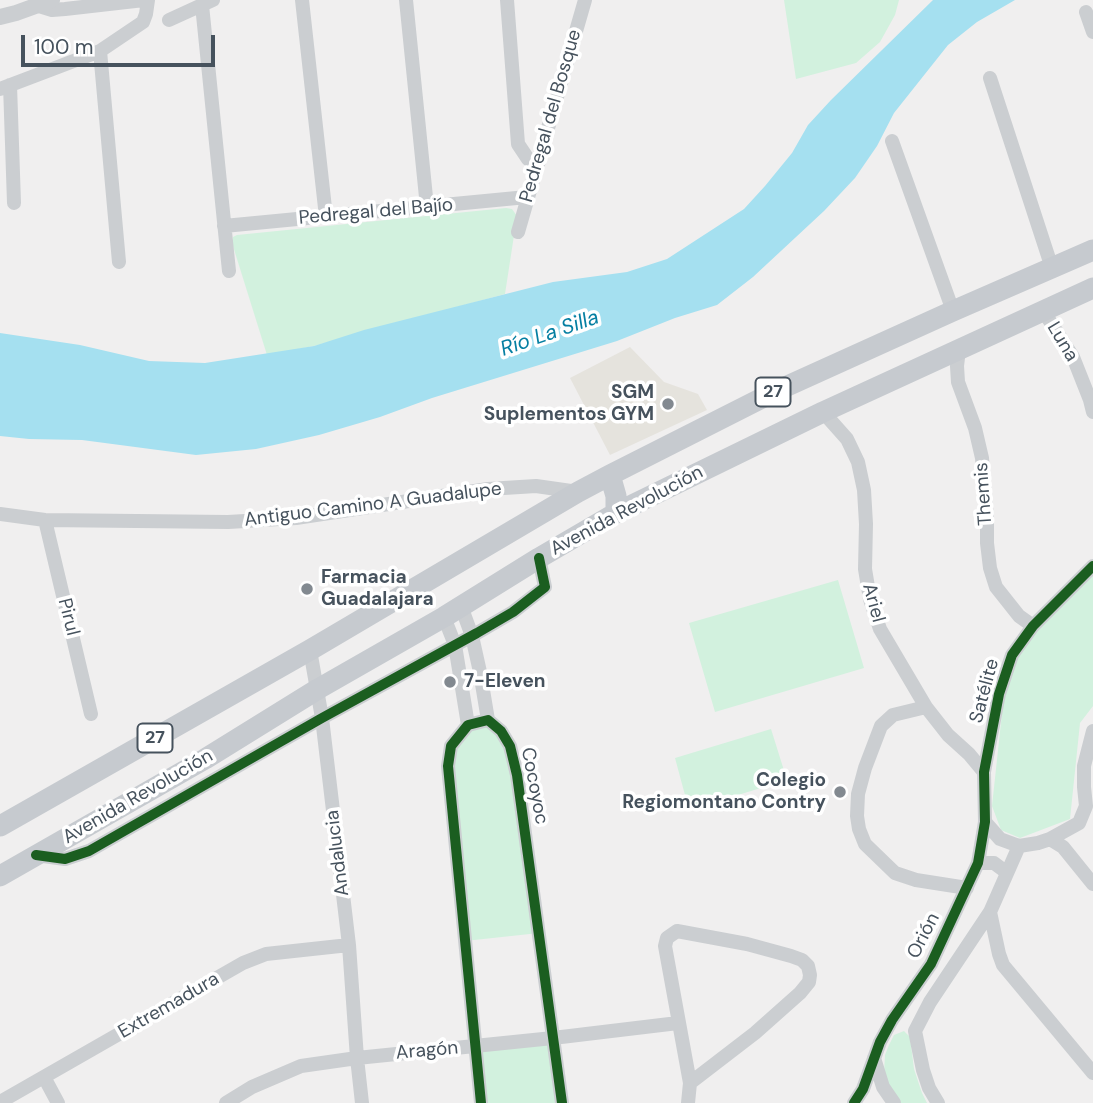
<!DOCTYPE html>
<meta charset="utf-8">
<style>
body{margin:0}
#map{position:relative;width:1093px;height:1103px;overflow:hidden;background:#f0efef;font-family:"DM Sans",sans-serif}
canvas{display:block}
.scale{position:absolute;left:21px;top:35px;width:194px;height:32px;box-sizing:border-box;border:4px solid #46525d;border-top:0;padding-left:9px;font-size:21px;line-height:24px;white-space:nowrap;color:#46525d;-webkit-text-stroke:5px #fff;paint-order:stroke}
</style>
<div id="map">
<canvas width="1093" height="1103"></canvas>
<div class="scale">100 m</div>
</div>
<script>
const context = document.querySelector('canvas').getContext('2d');
context.lineJoin = 'round';
function fillPath(path, color) {
  context.fillStyle = color;
  context.fill(path, 'evenodd');
}
function shape(rows) {
  const path = new Path2D();
  for (const r of rows) {
    path.moveTo(r[0], r[1]);
    for (let i = 2; i < r.length; i += 2) path.lineTo(r[i], r[i + 1]);
  }
  return path;
}
function stroke(path, color, width, dash) {
  context.strokeStyle = color;
  context.lineWidth = width;
  context.lineCap = dash ? 'butt' : 'round';
  context.setLineDash(dash || []);
  context.stroke(path);
}
function write(font, color, halo, rows, align = 'center') {
  context.font = font + ' "DM Sans",sans-serif';
  context.lineWidth = 7;
  context.setLineDash([]);
  context.textBaseline = 'middle';
  context.strokeStyle = halo;
  context.fillStyle = color;
  for (const [text, x, y, turn = 0] of rows) {
    context.save();
    context.translate(x, y);
    context.rotate((+turn || 0) * Math.PI / 180);
    context.textAlign = isNaN(turn) ? turn : align;
    if (halo) context.strokeText(text, 0, 0);
    context.fillText(text, 0, 0);
    context.restore();
  }
}
fillPath(shape([
 [630,347,664,382,698,394,707,410,610,455,570,378]
]), '#e5e3dd');
fillPath(shape([
 [784,0,899,0,895,15,880,42,856,63,796,79],
 [506,208,512,209,517,216,505,294,314,346,267,355,232,243,233,237,237,235],
 [1093,573,1093,706,1080,723,1070,819,1020,838,1001,830,992,806,1006,676,1030,638],
 [838,580,864,668,715,712,689,623],
 [488,720,510,746,539,933,465,941,448,766,458,736],
 [771,729,787,780,689,810,675,758],
 [904,1031,910,1037,914,1069,922,1093,927,1103,897,1103,884,1073,885,1055,889,1045,894,1035],
 [553,1038,561,1103,481,1103,475,1046]
]), '#d2f1de');
fillPath(shape([
 [933,0,1015,0,977,22,948,45,894,113,877,146,855,178,824,211,753,277,717,305,675,318,617,341,432,398,380,417,319,435,256,449,196,455,82,440,29,439,0,436,0,333,80,345,149,361,205,363,314,346,364,330,553,282,627,272,667,259,744,209,765,186,792,153,808,125,831,100]
]), '#a5e0f0');
stroke(shape([
 [302,0,326,217],
 [406,0,427,207],
 [507,0,518,144,528,159,539,162],
 [202,5,229,271],
 [39,6,52,10,65,9,144,0],
 [1086,12,1093,32],
 [169,20,213,0],
 [100,51,119,262],
 [990,78,1052,268],
 [10,85,14,203],
 [0,89,100,51,143,22,146,14,148,0],
 [892,141,953,311],
 [224,226,527,197],
 [518,232,585,0],
 [1044,312,1073,357,1090,400,1093,412],
 [959,350,957,366,958,382,975,428,982,458,987,518,987,543,990,568,996,587,1019,616,1033,626],
 [823,412,847,439,858,462,864,490,866,524,865,569,870,599,880,629,926,707,948,735,969,754,984,772],
 [0,514,45,520,228,522,296,518,488,489,536,486,578,492],
 [45,520,91,714],
 [461,606,472,636,480,672,488,720],
 [444,617,455,645,468,725],
 [310,650,322,718,349,945,357,1058,362,1103],
 [926,707,893,715,881,726,865,768,858,794,857,816,859,829,865,844,895,873,916,880,967,888],
 [985,822,1000,839,1019,846,1038,843,1050,839,1079,823,1086,806,1084,787,1084,766,1093,731],
 [1050,839,1063,847,1093,884],
 [36,855,65,859,89,851,322,718,477,633,513,612,545,587,539,558],
 [978,863,994,863,1006,872],
 [990,912,999,954,1003,965,1093,1073],
 [915,1031,930,1002,990,912,1019,846],
 [915,1031,923,1070,929,1088,938,1103],
 [874,1058,883,1087,894,1103],
 [44,1077,58,1103],
 [0,1102,243,963,266,954,349,945],
 [226,1103,252,1087,301,1066,357,1058,553,1038,678,1023],
 [481,1103,448,766,451,746,468,725,488,720,501,731,510,746,517,775,562,1103],
 [688,1103,690,1083,665,946,667,938,677,931,747,944,791,956,802,960,808,966,810,975,809,982,800,993,755,1033,690,1083],
 [854,1103,863,1089,880,1042,892,1020,931,964,978,863,985,822,984,772,999,694,1012,655,1033,626,1093,566]
]), '#cbced1', 14);
stroke(shape([
 [0,17,16,13,52,0]
]), '#cbced1', 16);
stroke(shape([
 [610,475,616,496,616,513],
 [0,826,310,650,578,492,610,475,774,392,953,311,1093,250],
 [0,876,205,759,318,689,444,617,539,558,616,513,823,412,1093,288]
]), '#c6cacf', 21);
stroke(shape([
 [36,855,65,859,89,851,322,718,477,633,513,612,545,587,539,558],
 [481,1103,448,766,451,746,468,725,488,720,501,731,510,746,517,775,562,1103],
 [854,1103,863,1089,880,1042,892,1020,931,964,978,863,985,822,984,772,999,694,1012,655,1033,626,1093,566]
]), '#1b5e20', 10);
for (const [x, y, r, color] of [
 [668,404,7,"#828990"],
 [307,589,7,"#828990"],
 [450,682,7,"#828990"],
 [840,792,7,"#828990"]
]) {
  const dot = new Path2D();
  dot.arc(x, y, r, 0, 2 * Math.PI);
  context.fillStyle = color;
  context.fill(dot);
  stroke(dot, '#fff', 2.5);
}
for (const [x, y, w] of [
 [773,392,35],
 [155,738,35]
]) {
  const box = new Path2D();
  box.roundRect(x - w / 2, y - 14.5, w, 29, 5);
  context.fillStyle = '#fff';
  context.fill(box);
  stroke(box, '#46525d', 2);
}
write('bold 18px', '#46525d', null, [
 ["27",773,392],
 ["27",155,738]
]);
write('19px', '#46525d', '#fff', [
 ["Pedregal del Bosque",551,116,-74],
 ["Pedregal del Bajío",376,212,-5],
 ["Luna",1062,342,59],
 ["Themis",984,494,-94],
 ["Antiguo Camino A Guadalupe",373,505,-7],
 ["Avenida Revolución",627,511,-28],
 ["Ariel",873,603,75],
 ["Pirul",68,617,76],
 ["Satélite",985,691,-75],
 ["Cocoyoc",534,786,79],
 ["Avenida Revolución",138,797,-30],
 ["Andalucia",338,853,-97],
 ["Orión",924,936,-63],
 ["Extremadura",169,1006,-30],
 ["Aragón",427,1051,-5]
]);
write('bold 19px', '#46525d', '#fff', [
 ["SGM",654,393],
 ["Suplementos GYM",654,415],
 ["Farmacia",321,578,"left"],
 ["Guadalajara",321,600,"left"],
 ["7-Eleven",464,682,"left"],
 ["Colegio",826,781],
 ["Regiomontano Contry",826,803]
], 'right');
write('italic 21px', '#057fa2', '#fff', [
 ["Río La Silla",550,334,-19]
]);
</script>
